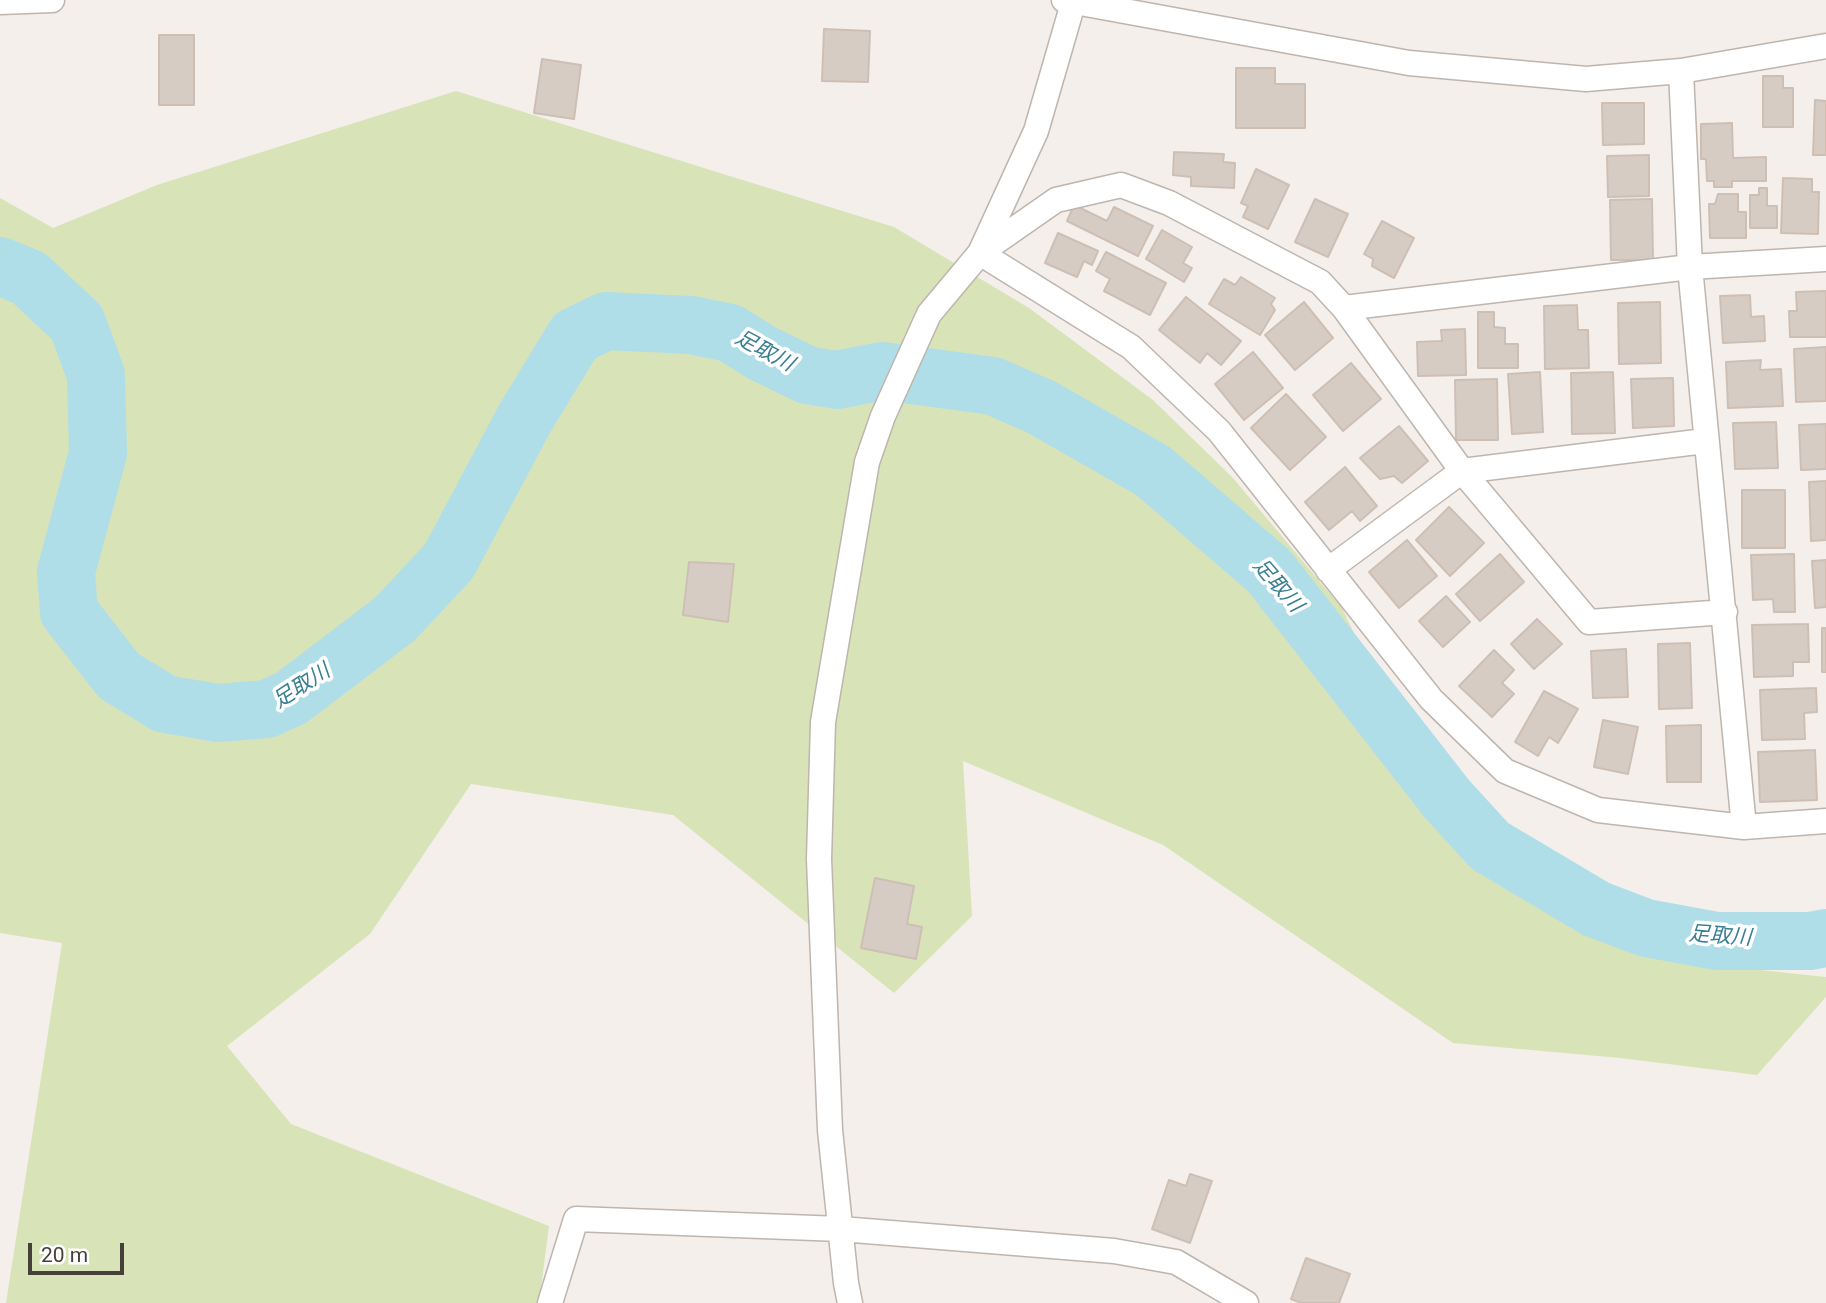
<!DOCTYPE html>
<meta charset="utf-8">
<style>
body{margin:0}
#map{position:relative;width:1826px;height:1303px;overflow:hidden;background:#f4efeb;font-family:Roboto,sans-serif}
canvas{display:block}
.scale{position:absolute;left:28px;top:1243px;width:96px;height:32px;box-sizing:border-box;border:4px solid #473f39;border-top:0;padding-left:9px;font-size:21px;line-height:24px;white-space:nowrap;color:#473f39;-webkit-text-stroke:5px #fff;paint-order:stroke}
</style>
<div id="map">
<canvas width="1826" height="1303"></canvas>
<div class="scale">20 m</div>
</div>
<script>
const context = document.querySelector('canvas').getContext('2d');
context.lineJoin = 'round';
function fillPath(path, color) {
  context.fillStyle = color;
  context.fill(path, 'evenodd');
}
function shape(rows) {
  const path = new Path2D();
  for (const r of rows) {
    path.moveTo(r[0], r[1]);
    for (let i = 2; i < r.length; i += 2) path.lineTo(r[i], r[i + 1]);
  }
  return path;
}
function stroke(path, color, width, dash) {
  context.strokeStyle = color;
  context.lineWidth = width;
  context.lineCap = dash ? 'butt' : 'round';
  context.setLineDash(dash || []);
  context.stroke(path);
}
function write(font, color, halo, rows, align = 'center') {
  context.font = font + ' Roboto,"Noto Sans JP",sans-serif';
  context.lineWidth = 7;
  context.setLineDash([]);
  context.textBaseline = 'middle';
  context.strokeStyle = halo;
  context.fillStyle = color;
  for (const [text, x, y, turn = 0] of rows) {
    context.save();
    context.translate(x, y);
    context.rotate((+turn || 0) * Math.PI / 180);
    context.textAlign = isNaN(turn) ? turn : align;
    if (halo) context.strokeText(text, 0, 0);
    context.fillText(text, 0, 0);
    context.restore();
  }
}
fillPath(shape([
 [456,91,894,227,1029,308,1153,400,1233,478,1342,608,1464,861,1666,960,1826,977,1826,997,1757,1075,1620,1058,1453,1043,1163,845,963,761,972,916,894,993,673,815,471,784,370,934,227,1046,291,1124,549,1226,539,1303,6,1303,62,943,0,933,0,198,53,228,157,185]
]), '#d9e3b8');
stroke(shape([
 [0,266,29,278,77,323,96,375,98,453,66,572,69,612,119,676,165,704,218,713,267,709,291,698,395,619,449,561,525,418,575,336,606,321,691,325,730,333,762,353,807,375,837,380,882,371,993,386,1041,407,1153,471,1269,571,1447,799,1490,846,1596,909,1646,928,1717,941,1810,941,1826,938]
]), '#afdee9', 58);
const building = shape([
 [824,29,870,31,868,82,822,81,824,29],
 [159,35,194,35,194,105,159,105,159,35],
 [542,59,581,65,574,119,534,113,542,59],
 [1236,68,1275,68,1275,84,1305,84,1305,128,1236,128,1236,68],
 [1763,76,1783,76,1783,88,1793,88,1793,127,1763,127,1763,76],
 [1815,100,1826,101,1826,155,1813,155,1815,100],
 [1602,103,1644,103,1644,144,1603,145,1602,103],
 [1732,123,1733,158,1766,157,1766,181,1732,181,1732,187,1714,187,1714,181,1707,181,1706,159,1701,159,1701,124,1732,123],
 [1174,152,1224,154,1223,162,1235,163,1234,188,1191,186,1191,177,1173,175,1174,152],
 [1649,155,1649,196,1608,197,1607,156,1649,155],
 [1256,169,1289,185,1268,229,1243,217,1248,206,1241,203,1256,169],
 [1783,178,1812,179,1812,192,1819,192,1818,234,1781,233,1783,178],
 [1759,188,1767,188,1767,206,1777,206,1777,228,1750,228,1750,195,1759,195,1759,188],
 [1718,194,1738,194,1738,212,1746,212,1746,238,1710,238,1709,204,1715,204,1718,194],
 [1315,199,1348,214,1328,257,1295,242,1315,199],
 [1652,199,1653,260,1611,260,1610,200,1652,199],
 [1074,205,1107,221,1114,207,1153,226,1138,256,1067,221,1074,205],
 [1382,221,1414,238,1394,278,1372,266,1373,259,1364,254,1382,221],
 [1162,230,1192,247,1183,263,1192,268,1184,282,1146,259,1162,230],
 [1058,233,1098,251,1092,265,1084,261,1077,277,1045,263,1058,233],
 [1106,252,1166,283,1150,315,1104,291,1110,279,1096,271,1106,252],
 [1241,277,1275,298,1271,304,1275,310,1260,335,1209,304,1224,279,1235,285,1241,277],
 [1826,291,1826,337,1790,337,1789,311,1797,311,1796,292,1826,291],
 [1750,295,1751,317,1764,316,1765,341,1723,343,1720,296,1750,295],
 [1186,297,1241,341,1221,365,1207,353,1200,363,1159,330,1186,297],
 [1304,302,1333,338,1295,370,1265,335,1304,302],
 [1660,302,1661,363,1619,364,1618,303,1660,302],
 [1577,305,1578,330,1588,330,1589,368,1545,369,1544,306,1577,305],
 [1478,312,1494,312,1494,327,1505,328,1505,344,1518,344,1518,368,1478,368,1478,312],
 [1465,329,1466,375,1418,376,1417,342,1442,341,1441,330,1465,329],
 [1826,347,1826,401,1796,402,1794,349,1826,347],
 [1253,352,1283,388,1244,420,1215,384,1253,352],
 [1761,360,1760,370,1781,369,1783,406,1728,408,1726,362,1761,360],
 [1351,363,1381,399,1343,431,1313,395,1351,363],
 [1540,372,1543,432,1512,434,1508,374,1540,372],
 [1613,372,1615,433,1572,434,1571,373,1613,372],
 [1673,378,1674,426,1633,428,1631,379,1673,378],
 [1497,379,1498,440,1456,440,1455,380,1497,379],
 [1286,394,1326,437,1290,470,1251,428,1286,394],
 [1776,422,1778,468,1735,469,1733,423,1776,422],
 [1826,424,1826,469,1801,470,1799,425,1826,424],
 [1399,426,1428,461,1402,483,1394,476,1380,479,1360,458,1399,426],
 [1345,467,1377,506,1360,521,1352,511,1329,530,1305,502,1345,467],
 [1826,481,1826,540,1811,541,1809,482,1826,481],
 [1742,490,1785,490,1785,548,1742,548,1742,490],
 [1449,507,1484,543,1450,576,1416,540,1449,507],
 [1407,540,1437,576,1399,608,1369,572,1407,540],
 [1500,554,1524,582,1480,621,1456,594,1500,554],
 [1794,554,1795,612,1774,612,1773,599,1753,600,1751,555,1794,554],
 [1826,560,1826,607,1815,608,1812,561,1826,560],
 [689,562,734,564,728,622,683,615,689,562],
 [1446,596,1470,622,1443,647,1419,621,1446,596],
 [1537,619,1562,644,1534,669,1511,644,1537,619],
 [1808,624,1809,662,1793,662,1793,676,1754,677,1752,625,1808,624],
 [1822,628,1826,628,1826,672,1822,672,1822,628],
 [1690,643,1692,708,1659,709,1658,644,1690,643],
 [1626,649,1628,697,1593,698,1591,651,1626,649],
 [1494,650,1514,670,1502,683,1514,694,1492,717,1459,686,1494,650],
 [1816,688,1817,712,1804,713,1805,739,1762,740,1760,690,1816,688],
 [1544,691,1578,709,1558,743,1549,737,1538,756,1515,742,1544,691],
 [1603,720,1638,727,1628,774,1594,767,1603,720],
 [1701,725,1701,782,1667,782,1666,726,1701,725],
 [1815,750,1817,800,1760,802,1758,752,1815,750],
 [875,878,914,886,907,924,922,927,916,959,861,948,875,878],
 [1190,1174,1212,1181,1190,1243,1152,1229,1169,1180,1186,1186,1190,1174],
 [1306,1258,1350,1274,1339,1303,1301,1303,1291,1299,1306,1258]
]);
fillPath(building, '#d7ccc4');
stroke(building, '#cebfb5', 2);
const minor = shape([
 [1064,0,1409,63,1586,79,1681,71,1826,46],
 [0,2,52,0],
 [1681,71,1690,267,1744,827],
 [1344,308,1690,267,1826,259],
 [1328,570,1462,471,1705,441],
 [1725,612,1589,622,1462,471,1344,308,1320,282,1169,203,1121,185,1056,200,980,253,1131,347,1219,431,1431,699,1505,771,1598,810,1744,827,1826,821],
 [550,1303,576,1219,841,1229,1114,1251,1176,1262,1246,1303],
 [850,1303,846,1283,830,1130,819,859,823,722,867,462,883,416,929,314,980,253,1036,131,1074,0]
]);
stroke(minor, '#beb5ae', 27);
stroke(minor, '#fff', 24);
write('italic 21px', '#377f91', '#fff', [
 ["足取川",764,352,28],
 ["足取川",1277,586,49],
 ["足取川",302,687,-33],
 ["足取川",1720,937,4]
]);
</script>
